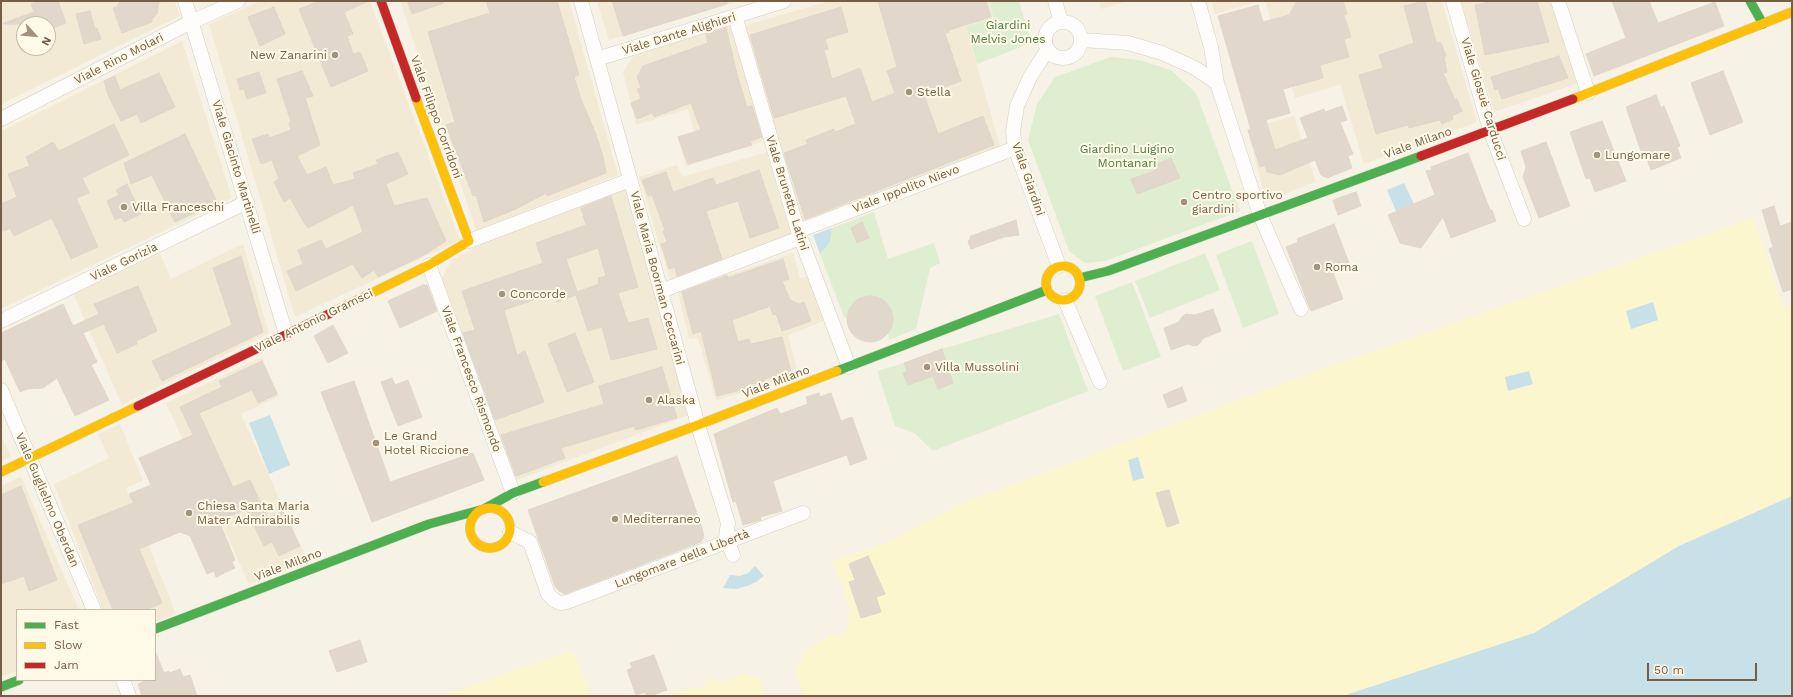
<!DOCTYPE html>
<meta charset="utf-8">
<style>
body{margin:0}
#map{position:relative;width:1793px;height:697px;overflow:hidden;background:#f7f2e6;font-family:"Work Sans",sans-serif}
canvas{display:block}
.frame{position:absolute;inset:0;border:2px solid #765e46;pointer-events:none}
.legend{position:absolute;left:16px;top:609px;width:140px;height:72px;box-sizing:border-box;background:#fff9e8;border:1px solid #c8bba7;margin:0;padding:5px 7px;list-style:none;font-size:12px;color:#765e46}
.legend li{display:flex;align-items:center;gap:8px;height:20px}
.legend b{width:20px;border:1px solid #c8bba7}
.north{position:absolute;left:16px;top:16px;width:40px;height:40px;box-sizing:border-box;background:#fff9e8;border:1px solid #c8bba7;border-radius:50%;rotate:117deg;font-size:11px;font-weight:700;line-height:16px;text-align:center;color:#765e46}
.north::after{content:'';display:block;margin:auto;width:14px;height:18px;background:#a3927e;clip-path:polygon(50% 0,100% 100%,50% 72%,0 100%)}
.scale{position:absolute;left:1647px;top:663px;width:110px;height:18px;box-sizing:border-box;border:2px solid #765e46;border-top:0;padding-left:5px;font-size:12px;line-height:14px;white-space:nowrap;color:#765e46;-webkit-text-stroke:3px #fff9e8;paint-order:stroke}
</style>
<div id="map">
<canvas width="1793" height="697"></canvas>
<div class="frame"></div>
<ul class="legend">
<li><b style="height:5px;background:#4caf50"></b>Fast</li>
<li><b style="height:5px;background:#ffc107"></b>Slow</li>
<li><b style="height:5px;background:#c62828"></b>Jam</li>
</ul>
<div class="north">N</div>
<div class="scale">50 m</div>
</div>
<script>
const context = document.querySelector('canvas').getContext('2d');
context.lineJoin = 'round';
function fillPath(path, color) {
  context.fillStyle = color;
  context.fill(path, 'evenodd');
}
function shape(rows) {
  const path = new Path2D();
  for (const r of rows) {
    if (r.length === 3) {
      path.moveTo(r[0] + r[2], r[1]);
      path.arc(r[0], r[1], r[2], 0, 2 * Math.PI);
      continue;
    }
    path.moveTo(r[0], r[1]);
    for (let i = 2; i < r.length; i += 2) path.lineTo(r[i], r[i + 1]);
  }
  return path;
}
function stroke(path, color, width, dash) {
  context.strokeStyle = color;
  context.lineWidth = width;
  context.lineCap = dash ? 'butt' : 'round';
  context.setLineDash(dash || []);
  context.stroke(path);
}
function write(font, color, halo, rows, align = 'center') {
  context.font = font + ' "Work Sans",sans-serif';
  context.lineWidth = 4;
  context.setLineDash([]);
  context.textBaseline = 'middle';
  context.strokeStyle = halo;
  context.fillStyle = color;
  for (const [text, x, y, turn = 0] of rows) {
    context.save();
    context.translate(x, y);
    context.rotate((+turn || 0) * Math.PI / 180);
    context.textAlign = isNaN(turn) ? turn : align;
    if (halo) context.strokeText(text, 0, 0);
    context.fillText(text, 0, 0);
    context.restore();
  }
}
fillPath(shape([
 [1,1,175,1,180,16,1,104],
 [24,24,48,24,48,48,24,48],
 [260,1,370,1,460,240,295,317,209,24],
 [400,1,569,1,618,175,476,230],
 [597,1,740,1,609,40],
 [829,1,989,1,994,19,966,28,1000,146,801,223,743,26],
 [1099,1,1129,1,1101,9],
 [1211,1,1261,1,1215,14],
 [1265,1,1442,1,1477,122,1364,164,1340,85,1295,98],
 [1461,1,1557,1,1579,83,1494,112],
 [732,23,766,140,686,167,677,136,694,131,688,109,636,125,623,72,632,57],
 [182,41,232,198,1,309,1,131],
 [1294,116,1316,182,1266,201,1247,129],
 [767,152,792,237,670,280,639,177,677,165,682,177],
 [626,189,689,415,514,481,440,281,452,260,481,244],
 [243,244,269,333,122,405,73,293,160,253,171,279],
 [793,253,800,278,809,276,824,321,788,335,798,373,716,401,698,338,689,339,678,292],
 [262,357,279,396,241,414,308,562,249,584,166,403],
 [120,424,143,481,126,488,176,614,155,622,155,610,103,610,54,484,109,458,98,434],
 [1,435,11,457,1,461],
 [21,477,79,610,17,610,17,671,1,677,1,486]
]), '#f3ead6');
fillPath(shape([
 [989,1,1019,1,1031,43,977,64,966,27,994,19],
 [1111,57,1139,60,1171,70,1196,93,1240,211,1105,261,1085,263,1069,251,1028,140,1037,104,1055,77],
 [874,212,888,259,934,243,940,263,930,268,916,329,889,340,888,334,893,321,892,313,889,306,878,298,871,296,857,300,851,305,846,318,844,317,820,254,827,246,830,241,832,228],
 [1252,241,1279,314,1243,328,1216,255],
 [1205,253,1220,290,1150,318,1135,281],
 [1132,282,1161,357,1123,371,1095,296],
 [1059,314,1088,391,933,451,914,433,895,426,877,371,904,363,907,371,903,373,908,385,933,376,938,389,953,383,942,349]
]), '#dfeed0');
fillPath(shape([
 [1754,218,1783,307,1792,305,1792,496,1679,546,1534,633,1343,696,803,696,804,695,794,666,803,660,801,652,820,643,832,632,837,635,843,634,848,628,847,617,851,610,832,561,892,541,958,505,1289,381],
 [573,651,591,696,442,696,519,669],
 [744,673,759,678,766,696,667,696,692,687,701,689,706,684,707,678,725,682]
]), '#fbf6cd');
fillPath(shape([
 [1404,183,1414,204,1396,211,1387,190],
 [832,228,830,241,827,246,820,254,813,235],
 [1653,302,1658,320,1631,329,1626,311],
 [1529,371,1533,384,1508,391,1505,377],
 [270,415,290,465,269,474,249,423],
 [1138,457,1144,478,1133,481,1128,460],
 [1792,496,1792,696,1343,696,1534,633,1679,546],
 [755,566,764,576,756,582,747,586,737,589,723,588,730,575,740,576,748,573]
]), '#c8e0e7');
const building = shape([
 [40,1,58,1,66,23,48,30,48,24,4,24,4,23,34,12,31,4,40,1],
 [120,1,159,1,157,14,152,19,152,22,122,33,113,8,117,7,120,1],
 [319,1,369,1,344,12,353,34,347,36,353,54,360,52,368,71,331,87,299,9,319,1],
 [407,1,443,1,444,3,412,14,407,1],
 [486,1,557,1,579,75,574,77,581,99,595,132,603,156,606,173,547,196,546,193,516,209,484,222,476,195,473,196,446,125,455,122,428,32,490,13,486,1],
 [612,1,727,1,727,4,623,36,612,1],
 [878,1,986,1,991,17,949,30,949,32,945,33,961,81,924,95,938,134,983,116,994,145,805,219,784,153,808,144,806,140,834,129,835,132,856,124,846,96,774,118,750,35,841,7,848,32,825,39,828,49,824,50,832,79,860,68,872,102,895,93,887,71,897,67,878,1],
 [1297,1,1343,1,1347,14,1344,15,1351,37,1344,39,1349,57,1320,65,1323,78,1283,89,1290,113,1266,120,1275,150,1308,138,1300,118,1324,109,1325,112,1342,106,1347,120,1340,122,1353,154,1348,156,1352,168,1327,178,1321,175,1315,160,1280,175,1267,172,1265,165,1260,167,1248,130,1251,130,1218,16,1258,5,1263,22,1289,15,1297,1],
 [1425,1,1436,42,1441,43,1446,56,1444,57,1447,72,1443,73,1455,100,1457,99,1462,111,1452,116,1453,119,1442,124,1440,120,1409,128,1408,125,1376,134,1359,75,1383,68,1379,55,1414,43,1404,6,1425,1],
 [1494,1,1537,1,1549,42,1485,55,1475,5,1494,1],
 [1612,1,1649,1,1658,23,1715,2,1724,26,1594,76,1586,54,1626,38,1612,1],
 [274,7,285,34,260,46,248,17,274,7],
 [90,11,95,29,97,28,101,39,84,44,76,14,90,11],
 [726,28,738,78,747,107,752,106,762,137,750,141,752,145,688,164,678,137,701,130,691,103,654,117,652,113,637,119,631,103,641,99,637,89,641,88,637,77,643,66,708,43,706,34,726,28],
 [1559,56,1568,78,1502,99,1498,89,1495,90,1491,77,1559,56],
 [302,71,313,96,305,98,320,145,297,156,307,175,326,167,333,185,355,179,353,173,378,164,376,160,398,152,408,174,386,184,394,206,427,198,446,241,424,255,378,277,374,270,362,278,353,264,296,291,287,271,303,264,298,250,321,240,326,249,363,232,353,205,308,228,303,221,290,198,284,202,274,182,279,179,272,160,261,164,252,139,268,134,269,138,291,130,289,123,291,122,277,79,302,71],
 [1723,71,1743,122,1710,135,1691,83,1723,71],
 [259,72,266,93,247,99,244,89,240,90,237,79,259,72],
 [159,73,175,107,141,123,137,114,121,121,108,95,104,81,115,76,120,90,159,73],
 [1656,95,1661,108,1664,106,1680,146,1677,147,1681,158,1651,170,1647,159,1644,160,1626,107,1656,95],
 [1602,121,1626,181,1595,192,1590,178,1586,179,1570,132,1602,121],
 [114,124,129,155,82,178,89,193,76,198,98,247,71,259,52,218,14,236,10,228,4,231,1,225,1,204,17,197,8,174,30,166,26,157,53,142,59,151,114,124],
 [185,134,217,202,175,222,152,175,131,184,124,163,185,134],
 [1546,142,1570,206,1539,218,1523,177,1526,167,1521,151,1546,142],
 [1468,153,1490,210,1492,210,1496,221,1451,238,1443,217,1421,248,1400,243,1388,215,1435,195,1426,171,1432,170,1431,167,1468,153],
 [1171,158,1180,178,1137,194,1131,179,1155,171,1157,164,1171,158],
 [759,170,779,228,750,238,738,201,706,211,722,259,677,276,675,267,669,269,661,244,667,242,663,231,665,230,652,195,648,196,642,180,666,172,673,192,713,178,716,185,759,170],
 [127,184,141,214,124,222,121,217,115,220,107,201,119,195,116,190,127,184],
 [1356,192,1361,206,1338,215,1333,200,1356,192],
 [611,196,638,287,618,293,628,323,648,318,657,349,611,360,602,327,588,331,576,295,557,302,554,293,504,310,517,355,525,351,544,402,495,420,463,333,475,330,462,291,543,263,536,243,586,225,581,208,611,196],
 [598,248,606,276,598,278,599,284,577,292,566,259,598,248],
 [1774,206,1780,226,1792,222,1792,289,1783,292,1769,249,1773,247,1762,210,1774,206],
 [1016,220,1019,235,1004,237,971,249,968,242,971,236,1016,220],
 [862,222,869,238,857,243,851,228,862,222],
 [1334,224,1349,263,1332,270,1343,299,1311,311,1286,247,1298,242,1297,239,1334,224],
 [241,256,263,332,162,381,152,361,232,325,213,268,241,256],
 [783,259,789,279,782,281,790,300,799,304,804,302,811,321,782,331,776,314,773,315,770,306,732,320,738,342,749,339,751,344,782,337,791,372,764,379,765,381,748,385,749,388,717,396,701,331,693,334,682,292,727,275,728,278,783,259],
 [423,285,427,285,437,311,400,328,388,301,423,285],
 [138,286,157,331,136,341,137,344,117,353,104,324,83,333,97,362,91,365,109,400,75,416,57,378,43,388,27,389,20,392,5,359,1,361,1,333,63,304,73,326,99,314,94,304,138,286],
 [870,319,23],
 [1213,309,1221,331,1204,338,1198,345,1193,346,1188,344,1171,350,1164,328,1179,322,1182,317,1186,314,1195,315,1213,309],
 [333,325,348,353,328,363,314,336,333,325],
 [575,333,594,382,567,392,548,344,575,333],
 [942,349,953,383,938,389,933,376,908,385,903,373,907,371,904,363,942,349],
 [262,361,277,394,258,403,252,390,199,413,233,487,250,480,268,518,283,511,300,546,279,556,272,542,264,546,246,509,219,521,235,560,232,562,235,568,216,577,214,571,207,574,190,536,180,532,139,549,162,603,146,610,113,610,78,525,133,503,129,494,151,485,139,458,193,435,180,407,222,387,219,381,262,361],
 [662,367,677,418,636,430,634,426,561,448,565,458,516,476,501,435,604,404,599,386,662,367],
 [392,378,395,385,408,380,422,417,398,426,381,382,392,378],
 [354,381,390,482,473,453,484,480,372,522,321,392,354,381],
 [1182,387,1187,401,1168,408,1163,395,1182,387],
 [819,393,820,397,831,393,841,421,852,417,867,459,850,465,847,455,773,481,782,511,760,517,761,520,743,525,736,501,733,502,714,434,777,408,780,414,808,404,806,397,819,393],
 [677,456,702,528,704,537,701,542,565,594,559,591,555,586,528,510,677,456],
 [21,486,57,580,29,591,24,576,1,584,1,495,21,486],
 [1169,490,1179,523,1167,527,1156,493,1169,490],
 [868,556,885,594,876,597,881,612,861,618,849,582,855,580,849,564,868,556],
 [360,640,367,662,337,672,329,651,360,640],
 [155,651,164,673,169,671,169,673,180,669,183,677,190,675,197,696,142,696,138,684,147,680,155,680,155,651],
 [654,655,667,690,650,696,647,696,645,692,636,695,627,670,632,668,630,663,654,655]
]);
fillPath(building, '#e1d8cb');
stroke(building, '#e0d6c9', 1);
const street = shape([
 [185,1,286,334],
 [581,1,698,425,728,523,726,537,733,555],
 [1055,1,1061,22],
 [1198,1,1211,47,1217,83,1260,215,1301,309],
 [1453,1,1490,130,1524,219],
 [1558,1,1588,93],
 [735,16,798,231,849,367],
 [1063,40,18],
 [1081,40,1128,43,1162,53,1195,68,1217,83],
 [1048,49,1030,77,1017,106,1013,131,1015,148,1059,266],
 [597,59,784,1],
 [1,119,191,22,238,1],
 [798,231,1015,148],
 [469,241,630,180],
 [429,265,513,493],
 [661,291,800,238],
 [1065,300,1100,382],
 [1,321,247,202],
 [1,390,94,610],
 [510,532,530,542,548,594,554,600,560,603,567,602,803,513],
 [123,680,129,696]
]);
const fast = shape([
 [1750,1,1763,24],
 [1079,278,1108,271,1421,156],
 [837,371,1047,290],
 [155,629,429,524,484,509,513,493,543,482],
 [1,687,19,680]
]);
const slow = shape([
 [1573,99,1792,12],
 [1063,283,17],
 [337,310,429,265,469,241,416,98],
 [1,472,138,406],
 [543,482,698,425,837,371],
 [490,528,20]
]);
const jam = shape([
 [381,1,416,98],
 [1421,156,1573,99],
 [138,406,337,310]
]);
stroke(street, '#d6cec2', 15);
stroke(fast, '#d5cdc0', 10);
stroke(slow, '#d5cdc0', 10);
stroke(jam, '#d5cdc0', 10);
stroke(street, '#fefdfb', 14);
stroke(fast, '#4caf50', 9);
stroke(slow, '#ffc107', 9);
stroke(jam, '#c62828', 9);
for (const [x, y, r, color] of [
 [335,55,4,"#a3927e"],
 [909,92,4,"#a3927e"],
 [1597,155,4,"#a3927e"],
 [1184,202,4,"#a3927e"],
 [124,207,4,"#a3927e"],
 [1317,267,4,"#a3927e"],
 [502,294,4,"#a3927e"],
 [927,367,4,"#a3927e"],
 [649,400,4,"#a3927e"],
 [376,443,4,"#a3927e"],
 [189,513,4,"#a3927e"],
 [615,519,4,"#a3927e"]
]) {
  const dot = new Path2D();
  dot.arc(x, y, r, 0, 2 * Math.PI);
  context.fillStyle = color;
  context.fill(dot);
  stroke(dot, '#fff9e8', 1.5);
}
write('12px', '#487c3e', '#fff9e8', [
 ["Giardini",1008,25],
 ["Melvis Jones",1008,39],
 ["Giardino Luigino",1127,149],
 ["Montanari",1127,163]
]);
write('12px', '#765e46', '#fff9e8', [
 ["Viale Dante Alighieri",679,34,-17],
 ["Viale Rino Molari",119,59,-27],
 ["Viale Giosuè Carducci",1483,99,73],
 ["Viale Filippo Corridoni",436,117,70],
 ["Viale Milano",1418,143,-20],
 ["Viale Giacinto Martinelli",236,167,73],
 ["Viale Giardini",1028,179,71],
 ["Viale Ippolito Nievo",906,189,-21],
 ["Viale Brunetto Latini",787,193,73],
 ["Viale Gorizia",124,262,-26],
 ["Viale Maria Boorman Ceccarini",657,278,75],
 ["Viale Antonio Gramsci",314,321,-26],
 ["Viale Francesco Rismondo",471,379,70],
 ["Viale Milano",776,382,-21],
 ["Viale Guglielmo Oberdan",47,500,67],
 ["Lungomare della Libertà",682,559,-21],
 ["Viale Milano",288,565,-21]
]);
write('12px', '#765e46', '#fff9e8', [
 ["New Zanarini",327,55,"right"],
 ["Stella",917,92],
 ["Lungomare",1605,155],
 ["Centro sportivo",1192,195],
 ["giardini",1192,209],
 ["Villa Franceschi",132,207],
 ["Roma",1325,267],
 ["Concorde",510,294],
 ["Villa Mussolini",935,367],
 ["Alaska",657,400],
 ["Le Grand",384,436],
 ["Hotel Riccione",384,450],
 ["Chiesa Santa Maria",197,506],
 ["Mater Admirabilis",197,520],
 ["Mediterraneo",623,519]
], 'left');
</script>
